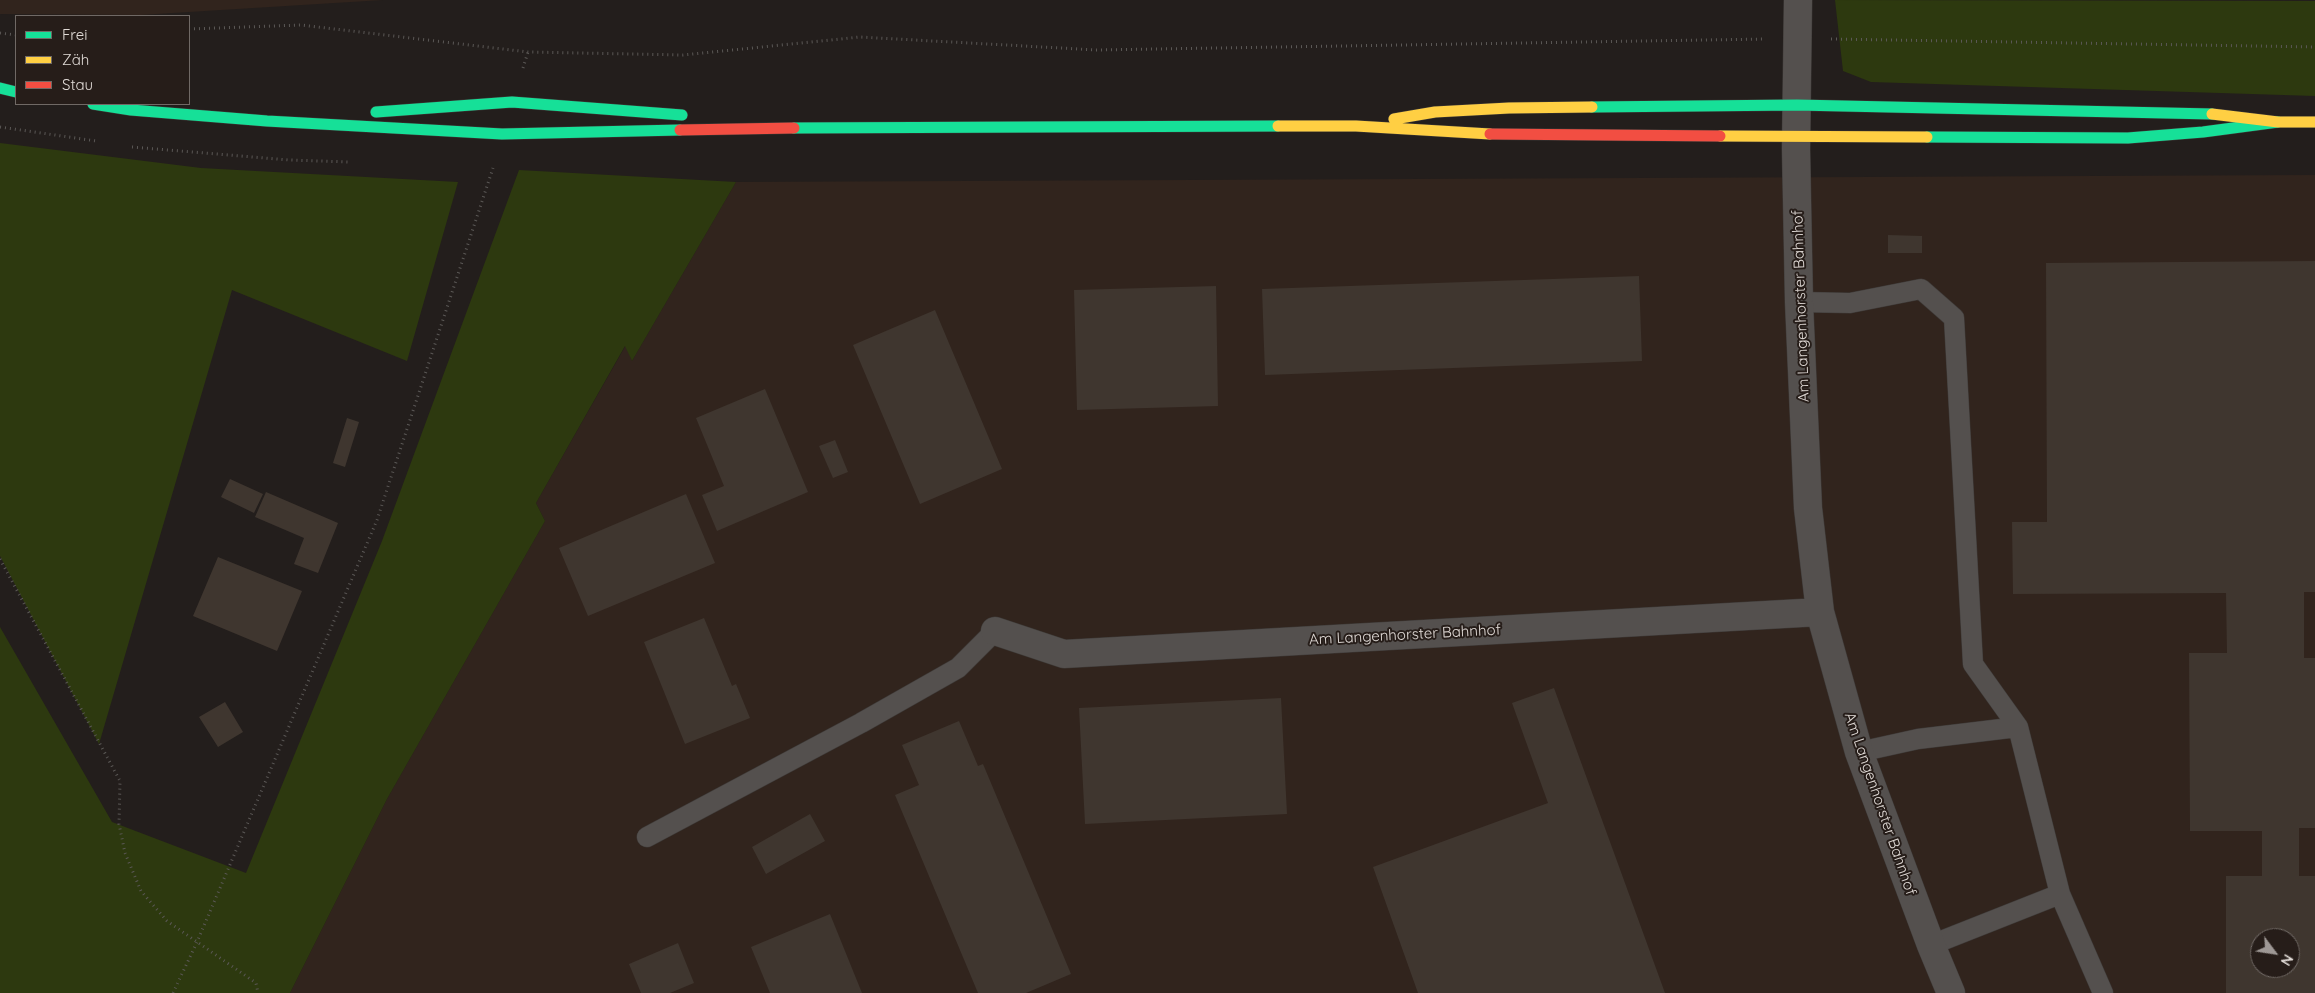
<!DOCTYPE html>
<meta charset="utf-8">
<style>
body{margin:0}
#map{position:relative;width:2315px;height:993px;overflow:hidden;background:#231e1c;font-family:Quicksand,sans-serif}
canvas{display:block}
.legend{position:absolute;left:15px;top:15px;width:175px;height:90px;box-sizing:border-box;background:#261d19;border:1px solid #706965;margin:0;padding:6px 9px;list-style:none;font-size:15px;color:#e0dad6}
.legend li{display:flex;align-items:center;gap:10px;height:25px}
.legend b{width:25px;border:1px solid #706965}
.north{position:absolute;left:2250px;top:928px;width:50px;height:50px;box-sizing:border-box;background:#261d19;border:1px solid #706965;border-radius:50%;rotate:121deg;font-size:14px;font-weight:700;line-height:20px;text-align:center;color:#e0dad6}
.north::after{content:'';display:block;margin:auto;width:18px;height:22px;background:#9e9895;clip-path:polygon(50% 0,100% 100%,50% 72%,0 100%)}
</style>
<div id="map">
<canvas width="2315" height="993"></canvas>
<ul class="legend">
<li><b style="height:6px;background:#16e098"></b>Frei</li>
<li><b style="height:6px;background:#ffcf43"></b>Zäh</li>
<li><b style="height:6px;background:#f24e42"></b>Stau</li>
</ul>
<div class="north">N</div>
</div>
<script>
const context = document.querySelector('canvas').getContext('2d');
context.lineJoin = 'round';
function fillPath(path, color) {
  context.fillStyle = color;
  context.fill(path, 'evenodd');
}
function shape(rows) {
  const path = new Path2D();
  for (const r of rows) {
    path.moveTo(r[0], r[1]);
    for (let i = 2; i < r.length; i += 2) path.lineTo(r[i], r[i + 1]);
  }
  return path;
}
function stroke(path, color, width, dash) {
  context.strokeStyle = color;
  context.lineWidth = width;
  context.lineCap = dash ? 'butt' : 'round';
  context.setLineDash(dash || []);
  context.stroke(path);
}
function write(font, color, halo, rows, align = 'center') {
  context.font = font + ' Quicksand,sans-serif';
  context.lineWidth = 4;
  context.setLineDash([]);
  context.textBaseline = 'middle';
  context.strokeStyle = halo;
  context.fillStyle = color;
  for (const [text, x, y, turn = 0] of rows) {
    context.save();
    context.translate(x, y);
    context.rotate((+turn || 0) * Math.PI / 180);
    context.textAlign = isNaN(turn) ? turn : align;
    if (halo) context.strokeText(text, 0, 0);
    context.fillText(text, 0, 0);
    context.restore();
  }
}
fillPath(shape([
 [0,0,383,0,140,15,0,14],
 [2315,175,2315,993,290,993,387,799,545,521,536,503,626,345,632,361,736,182],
 [2260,938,2290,938,2290,968,2260,968]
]), '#31241d');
fillPath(shape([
 [1835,0,2315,1,2315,96,1871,82,1843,71],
 [0,143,201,168,458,182,407,361,232,290,99,744,0,556],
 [519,170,736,182,632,361,625,346,536,503,545,521,387,799,290,993,0,993,0,627,112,822,246,873,382,541]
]), '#2d390f');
fillPath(shape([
 [1888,235,1922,236,1922,253,1888,253],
 [2315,261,2315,592,2304,592,2304,658,2315,658,2315,828,2299,828,2299,876,2315,876,2315,993,2226,993,2226,876,2262,876,2262,831,2190,831,2189,653,2227,653,2226,593,2013,594,2012,522,2047,522,2046,263],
 [2260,938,2290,938,2290,968,2260,968],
 [1639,276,1642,361,1265,375,1262,289],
 [1216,286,1218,406,1077,410,1074,290],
 [935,310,1002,469,920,504,853,345],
 [765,389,808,492,717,531,702,495,724,486,696,418],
 [347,418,359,422,345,467,333,463],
 [835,440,848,472,833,478,819,446],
 [230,479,263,494,254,513,221,497],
 [266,492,338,523,318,573,294,564,304,538,255,517],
 [686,494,715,563,588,616,559,548],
 [218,557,302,591,277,651,193,616],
 [704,618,732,686,736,684,750,718,685,744,644,642],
 [1554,688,1665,993,1418,993,1373,867,1548,803,1512,703],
 [1281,698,1287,814,1085,824,1079,708],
 [225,702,243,732,218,747,199,717],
 [959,721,978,766,983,764,1071,974,1026,993,978,993,895,795,919,785,902,745],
 [810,814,825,841,766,874,752,847],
 [830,914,862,993,770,993,751,947],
 [678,943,694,983,670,993,641,993,629,964]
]), '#3f362f');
const lane = shape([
 [1799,302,1850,303,1921,289,1954,318,1973,664,2018,727],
 [1859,752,1918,739,2018,727,2060,894],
 [647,837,861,723,958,668,995,631],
 [1931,945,2060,894,2103,993]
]);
const street = shape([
 [1798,0,1796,149,1799,302,1808,508,1820,612,1859,752,1931,945,1951,993],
 [995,631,1064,654,1820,612]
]);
const fast = shape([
 [0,88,16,92],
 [93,104,131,110,267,121,502,134,680,130],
 [1592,107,1797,105,2212,114],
 [376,112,512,102,682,115],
 [794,128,1278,126],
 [1927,137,2128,138,2203,132,2278,122]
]);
const slow = shape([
 [2212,114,2278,122,2315,122],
 [1394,119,1435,112,1509,108,1592,107],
 [1278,126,1356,126,1490,134],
 [1720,136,1927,137]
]);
const jam = shape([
 [680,130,794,128],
 [1490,134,1720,136]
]);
stroke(lane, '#3e3a38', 21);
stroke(street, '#3e3a38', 29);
stroke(fast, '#3e3a38', 12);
stroke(slow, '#3e3a38', 12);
stroke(jam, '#3e3a38', 12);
stroke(shape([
 [189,29,301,25,528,52,683,55,860,37,1097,50,1765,39],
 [0,33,16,35],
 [1831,39,2315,47],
 [523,68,528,52],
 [0,127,96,141],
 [132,147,289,160,350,162],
 [0,559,120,781,119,824,125,853,141,891,167,921,256,983,258,993],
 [173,993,197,942,377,520,493,168]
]), '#5b5856', 3, [1, 4]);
stroke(lane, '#54504e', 20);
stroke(street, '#54504e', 28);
stroke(fast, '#16e098', 11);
stroke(slow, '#ffcf43', 11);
stroke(jam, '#f24e42', 11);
write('15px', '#e0dad6', '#261d19', [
 ["Am Langenhorster Bahnhof",1801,306,-92],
 ["Am Langenhorster Bahnhof",1405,635,-3],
 ["Am Langenhorster Bahnhof",1880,804,71]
]);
</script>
